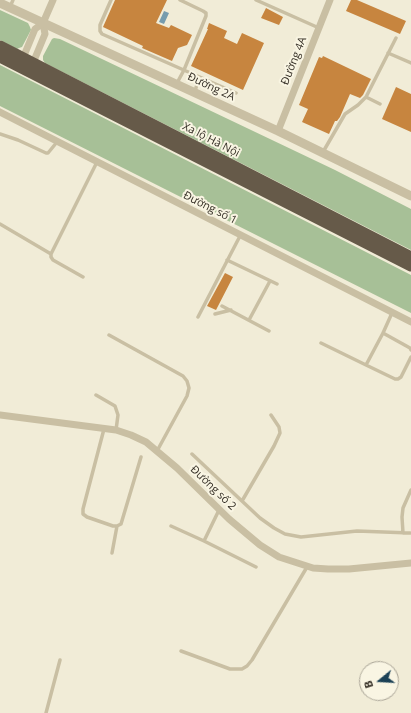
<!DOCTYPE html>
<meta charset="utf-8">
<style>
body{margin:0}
#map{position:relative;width:411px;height:713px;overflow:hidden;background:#f1ecd7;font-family:"Open Sans",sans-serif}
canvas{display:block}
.north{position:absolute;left:359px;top:661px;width:40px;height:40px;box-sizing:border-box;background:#f9f5e3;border:1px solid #aaa597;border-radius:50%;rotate:252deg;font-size:11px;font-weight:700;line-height:16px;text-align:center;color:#342e25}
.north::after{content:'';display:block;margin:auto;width:14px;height:18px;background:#1b4155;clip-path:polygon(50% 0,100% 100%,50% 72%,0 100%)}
</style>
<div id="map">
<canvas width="411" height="713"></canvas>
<div class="north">B</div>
</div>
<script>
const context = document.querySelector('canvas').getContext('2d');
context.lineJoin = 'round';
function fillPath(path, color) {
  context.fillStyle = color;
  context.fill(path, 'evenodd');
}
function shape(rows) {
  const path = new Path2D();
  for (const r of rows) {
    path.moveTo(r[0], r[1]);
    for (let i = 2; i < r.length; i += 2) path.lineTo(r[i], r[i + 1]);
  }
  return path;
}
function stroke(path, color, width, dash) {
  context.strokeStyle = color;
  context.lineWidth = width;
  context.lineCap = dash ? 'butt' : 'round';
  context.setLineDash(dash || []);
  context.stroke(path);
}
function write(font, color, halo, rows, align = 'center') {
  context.font = font + ' "Open Sans",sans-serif';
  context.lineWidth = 4;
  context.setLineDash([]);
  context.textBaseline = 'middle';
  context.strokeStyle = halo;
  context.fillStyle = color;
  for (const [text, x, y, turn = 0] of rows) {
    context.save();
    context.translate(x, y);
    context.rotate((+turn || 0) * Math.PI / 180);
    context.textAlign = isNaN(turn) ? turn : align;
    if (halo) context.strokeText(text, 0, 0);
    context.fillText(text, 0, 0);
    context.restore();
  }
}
fillPath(shape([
 [0,10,28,23,30,27,31,30,22,47,19,48,17,49,0,40],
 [54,38,60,39,335,170,411,209,411,250,45,63,43,60,43,56,52,39],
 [0,65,411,275,411,313,0,106]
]), '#a7c097');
fillPath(shape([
 [164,11,169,13,164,24,159,22]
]), '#769cae');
fillPath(shape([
 [115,0,167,0,156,23,169,28,171,25,192,35,187,45,178,48,172,61,142,48,143,46,103,27],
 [351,0,357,0,406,21,400,34,346,11],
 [266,8,283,17,279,25,261,18],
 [209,23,227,31,224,38,237,44,242,33,264,43,243,90,191,66,208,29,207,29],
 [323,56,371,79,363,95,360,98,350,94,340,117,337,121,335,121,329,134,302,122,308,109,299,105,319,57,322,58],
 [396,87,411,94,411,132,382,119],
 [225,273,233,277,216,310,207,306]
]), '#c7853f');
stroke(shape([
 [111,0,100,25,100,31,102,34,236,93],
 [256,0,319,28],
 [10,7,13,0],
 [388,53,411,63],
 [177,83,184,70,206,16,206,13,203,11,180,0],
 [195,91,199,78],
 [366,97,380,104],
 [0,134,18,140,46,153,48,153,57,142],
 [323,152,345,114,358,105,366,97,396,38],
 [0,224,51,254],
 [227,260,277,284],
 [83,277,53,260,51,257,51,254,97,162],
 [222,306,269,331],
 [392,313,383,333,410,348,411,350],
 [215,314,231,310],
 [198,317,240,236],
 [249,320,270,281],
 [109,335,183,376,187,381,189,388,187,396,157,451],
 [321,343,366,365,383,333],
 [366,365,395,379,398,379,401,377,411,357],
 [96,395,115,406,118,415,116,430],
 [104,429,83,509,83,514,87,517,113,526,117,526,121,524,141,457],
 [192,454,260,518,274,528,285,534,301,537,357,531,410,533],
 [242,501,274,446,280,433,279,427,271,415],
 [171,526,204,541,219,510],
 [403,533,402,517,403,508,411,490],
 [204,541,256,567],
 [112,553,117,526],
 [181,651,230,669,242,669,247,666,252,660,307,567],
 [46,713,60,660]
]), '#c9bfa3', 3.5);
stroke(shape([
 [23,58,35,29,43,23,53,0],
 [33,63,45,34,43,23],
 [0,112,411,322],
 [278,131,330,0],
 [0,415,116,430,131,435,146,442,177,468,229,519,260,545,279,557,313,568,328,569,349,569,411,563]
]), '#c9bfa3', 7);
stroke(shape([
 [0,3,278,131,411,196]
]), '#c9bfa3', 9);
stroke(shape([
 [0,46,411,257],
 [0,57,411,266]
]), '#665a49', 11);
write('11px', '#342e25', '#f9f5e3', [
 ["Đường 4A",294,61,-68],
 ["Đường 2A",211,87,25],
 ["Xa lộ Hà Nội",211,140,27],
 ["Đường số 1",210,208,27],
 ["Đường số 2",213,488,44]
]);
</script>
